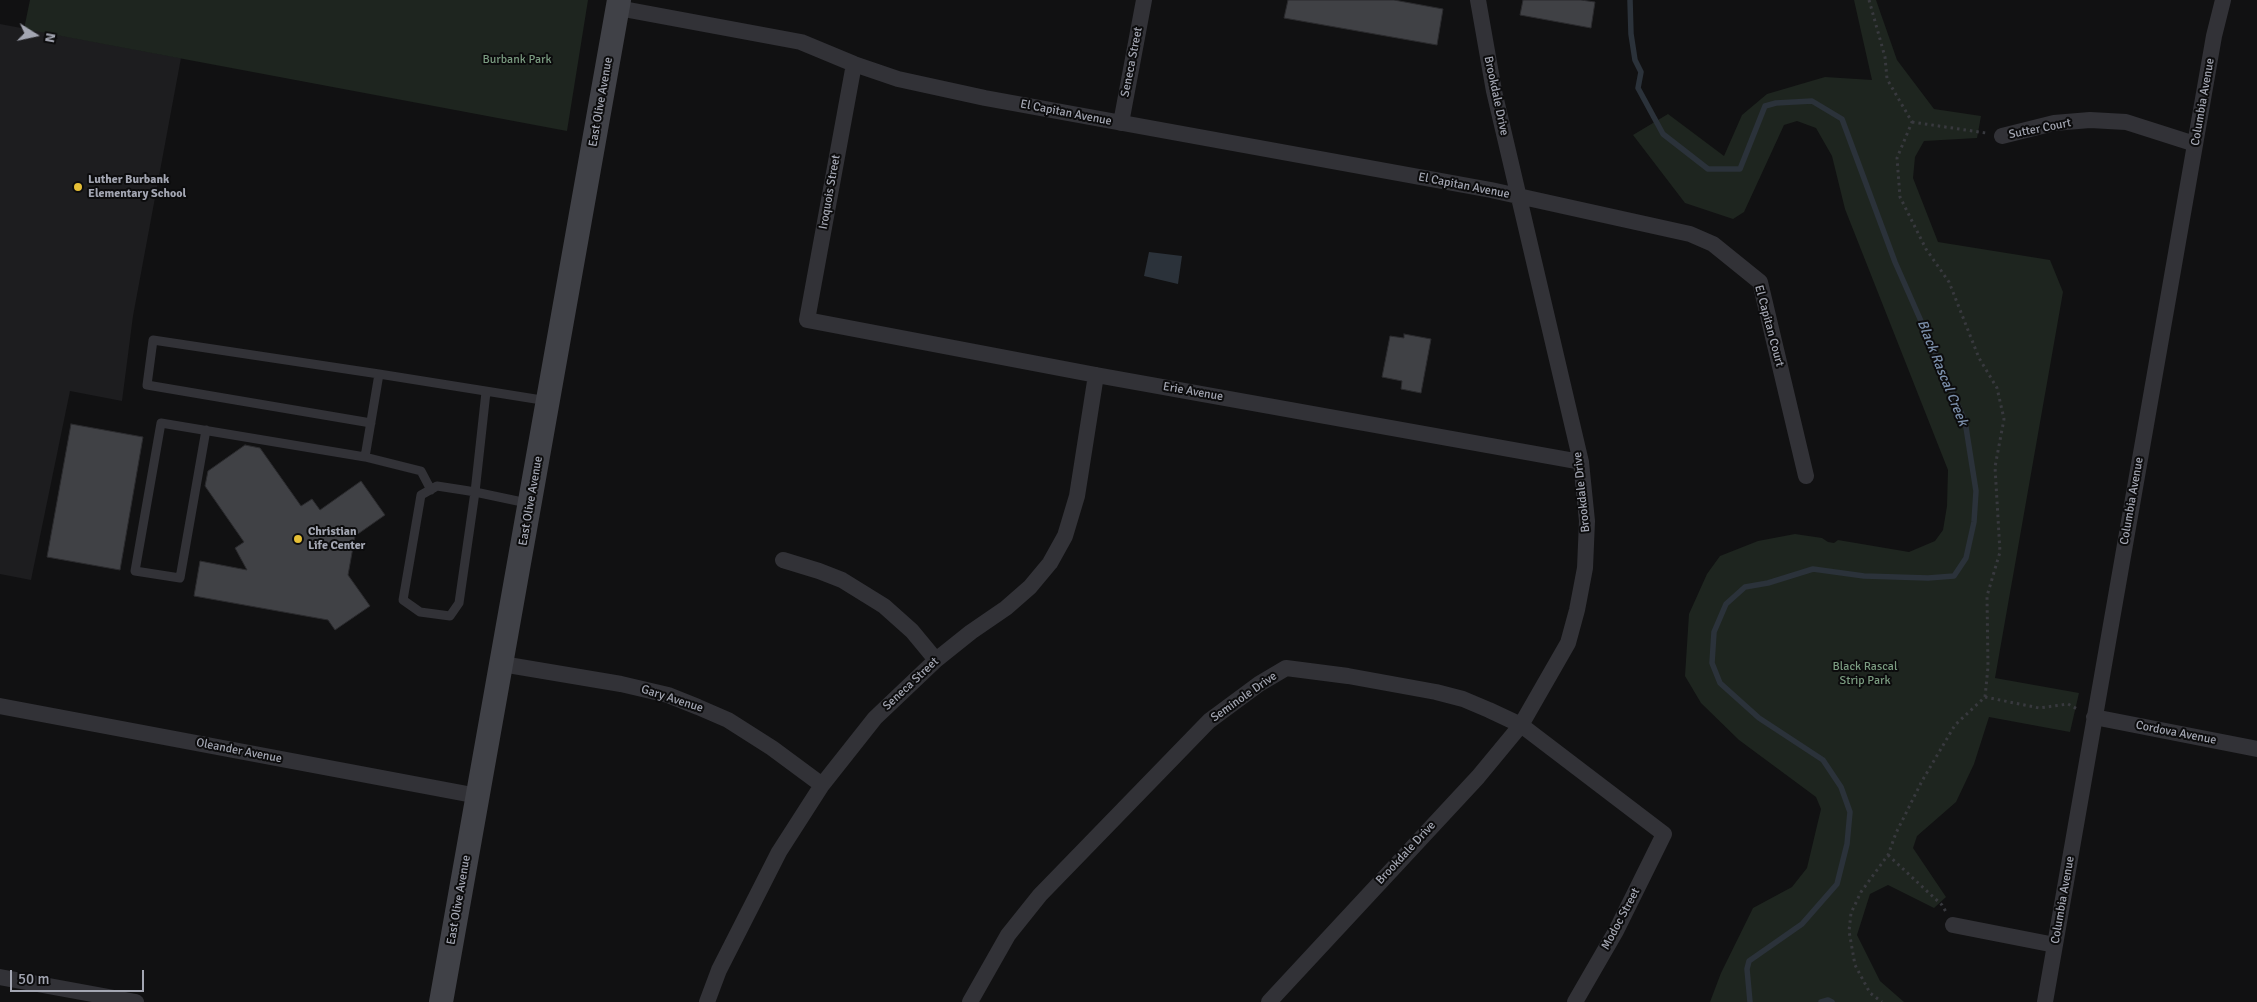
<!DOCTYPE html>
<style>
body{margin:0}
#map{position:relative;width:2257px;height:1002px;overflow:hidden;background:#111112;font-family:Signika,sans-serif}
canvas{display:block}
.north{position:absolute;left:10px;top:10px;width:50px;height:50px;-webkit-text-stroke:4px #0c0c0d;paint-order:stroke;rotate:100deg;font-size:14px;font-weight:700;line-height:20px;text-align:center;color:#a3a6b2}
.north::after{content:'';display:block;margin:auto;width:18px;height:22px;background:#a3a6b2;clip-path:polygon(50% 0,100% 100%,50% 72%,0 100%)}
.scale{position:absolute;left:10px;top:970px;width:134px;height:22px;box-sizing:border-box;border:2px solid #a3a6b2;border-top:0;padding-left:6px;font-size:15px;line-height:18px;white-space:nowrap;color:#a3a6b2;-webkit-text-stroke:4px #0c0c0d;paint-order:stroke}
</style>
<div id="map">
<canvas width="2257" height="1002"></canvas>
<div class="north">N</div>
<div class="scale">50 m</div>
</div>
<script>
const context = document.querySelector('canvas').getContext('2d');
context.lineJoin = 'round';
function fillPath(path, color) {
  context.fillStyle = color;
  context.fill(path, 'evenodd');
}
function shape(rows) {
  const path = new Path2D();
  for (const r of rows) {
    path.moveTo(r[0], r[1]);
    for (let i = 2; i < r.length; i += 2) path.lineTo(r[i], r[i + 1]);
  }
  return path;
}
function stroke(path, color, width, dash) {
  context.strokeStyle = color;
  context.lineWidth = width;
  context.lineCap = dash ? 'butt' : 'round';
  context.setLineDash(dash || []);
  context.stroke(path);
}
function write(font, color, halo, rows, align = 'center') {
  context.font = font + ' Signika,sans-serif';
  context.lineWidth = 4;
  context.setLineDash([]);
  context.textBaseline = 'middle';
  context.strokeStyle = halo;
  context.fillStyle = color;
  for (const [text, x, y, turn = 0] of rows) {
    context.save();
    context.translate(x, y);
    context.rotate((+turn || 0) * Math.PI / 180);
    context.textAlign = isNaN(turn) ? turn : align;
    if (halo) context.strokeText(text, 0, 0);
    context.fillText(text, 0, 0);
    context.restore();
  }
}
fillPath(shape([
 [0,24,181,58,133,316,122,401,70,391,31,580,0,574]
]), '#1d1d1f');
fillPath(shape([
 [30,0,588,0,567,131,24,29],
 [1854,0,1876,0,1897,60,1934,109,1981,116,1977,138,1924,141,1915,157,1913,178,1938,242,2050,260,2063,292,1995,678,2079,693,2070,732,1989,717,1974,764,1956,802,1917,836,1913,848,1946,897,1934,908,1888,885,1870,894,1857,935,1880,981,1904,1002,1710,1002,1721,973,1753,908,1792,887,1807,868,1821,809,1816,797,1739,740,1701,703,1685,676,1689,614,1707,574,1720,556,1758,541,1795,534,1822,538,1828,542,1834,543,1838,540,1909,552,1935,541,1943,530,1947,506,1948,470,1845,209,1832,156,1816,128,1797,121,1784,125,1744,212,1733,219,1685,203,1633,135,1668,114,1724,156,1742,115,1767,94,1825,77,1872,80]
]), '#1e251f');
fillPath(shape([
 [1149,252,1182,256,1178,284,1144,276]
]), '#2b323a');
stroke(shape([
 [1630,0,1631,34,1635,60,1641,72,1638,88,1663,134,1708,169,1740,169,1765,106,1776,103,1812,101,1842,119,1895,262,1965,421,1976,491,1974,522,1966,558,1954,576,1928,578,1864,576,1813,569,1768,583,1745,587,1726,604,1714,632,1712,663,1720,683,1759,718,1823,760,1841,787,1850,812,1847,844,1837,884,1802,924,1749,961,1747,969,1750,1002],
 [1821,1002,1828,1000,1832,1002]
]), '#2b323a', 5.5);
const building = shape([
 [1288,0,1394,0,1443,9,1437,45,1284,18,1288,0],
 [1523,0,1581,0,1595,2,1591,28,1520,15,1523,0],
 [1404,334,1431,339,1421,393,1401,389,1402,381,1382,377,1390,336,1404,338,1404,334],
 [71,424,143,437,120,570,47,557,71,424],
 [245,445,260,448,301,506,312,499,320,510,361,481,385,515,355,536,348,575,370,606,335,630,328,620,194,596,200,561,247,570,235,548,244,542,205,486,208,471,245,445]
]);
fillPath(building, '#404145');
stroke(building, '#2b2b2e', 1);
stroke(shape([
 [1869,0,1885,57,1887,79,1912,122,1897,158,1900,197,1926,249,1949,282,1979,358,1997,388,2004,419,1995,467,2000,552,1987,596,1988,667,1985,697,1955,725,1922,781,1896,833,1888,855,1861,892,1851,913,1849,931,1855,965,1870,993,1882,1002],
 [1912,122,1986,133],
 [1985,697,2039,708,2068,704,2079,710],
 [1888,855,1942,905,1946,912]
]), '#38393e', 3, [2.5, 4]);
stroke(shape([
 [486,392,475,492,459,603,450,616,420,612,403,600,421,495,437,486,463,490,475,492,527,503],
 [371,423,147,385,153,340,379,374],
 [206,430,180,578,135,571,161,423,365,457],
 [431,490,421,471,365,457,379,374,548,401]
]), '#323237', 9);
stroke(shape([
 [618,8,801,42,854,64,898,79,985,98,1491,190,1690,234,1713,244,1760,282,1806,476],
 [854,64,807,320,1096,375,1581,462],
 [1121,123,1144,0],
 [2002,136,2054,123,2090,120,2126,122,2195,144],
 [783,560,819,571,842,580,884,606,912,631,936,660],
 [502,664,621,684,668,695,698,707,728,720,772,748,822,785],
 [0,706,478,796],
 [2094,717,2257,749],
 [1953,925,2055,945],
 [0,977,136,1002],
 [707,1002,719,970,779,852,822,785,875,718,936,660,971,632,1006,608,1030,587,1050,563,1065,536,1077,496,1096,375],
 [970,1002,1008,935,1040,895,1209,721,1259,684,1286,668,1348,676,1436,692,1463,699,1489,710,1521,725,1664,834,1616,931,1575,1002],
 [1269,1002,1478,777,1521,725,1568,643,1577,610,1585,568,1587,521,1581,462,1494,91,1478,0],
 [2045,1002,2214,36,2223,0]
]), '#323237', 16);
stroke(shape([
 [441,1002,619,0]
]), '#404147', 24);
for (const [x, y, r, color] of [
 [78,187,5,"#e6bf36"],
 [298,539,5,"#e6bf36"]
]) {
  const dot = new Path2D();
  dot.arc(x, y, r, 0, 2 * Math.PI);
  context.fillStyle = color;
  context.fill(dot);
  stroke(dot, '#0c0c0d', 2);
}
write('12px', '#7b9c81', '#0c0c0d', [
 ["Burbank Park",517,60],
 ["Black Rascal",1865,667],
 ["Strip Park",1865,681]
]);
write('12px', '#a3a6b2', '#0c0c0d', [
 ["Seneca Street",1132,62,-79],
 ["Brookdale Drive",1496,96,78],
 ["East Olive Avenue",601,102,-80],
 ["Columbia Avenue",2203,102,-80],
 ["El Capitan Avenue",1066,113,11],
 ["Sutter Court",2040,129,-11],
 ["El Capitan Avenue",1464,186,11],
 ["Iroquois Street",830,192,-80],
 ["El Capitan Court",1769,326,75],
 ["Erie Avenue",1193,392,10],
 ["Brookdale Drive",1582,492,-96],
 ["East Olive Avenue",531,501,-80],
 ["Columbia Avenue",2132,501,-80],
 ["Seneca Street",911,684,-43],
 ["Seminole Drive",1244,697,-35],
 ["Gary Avenue",672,699,18],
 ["Cordova Avenue",2176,733,11],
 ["Oleander Avenue",239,751,11],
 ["Brookdale Drive",1406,853,-47],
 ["East Olive Avenue",459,900,-80],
 ["Columbia Avenue",2063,900,-80],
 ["Modoc Street",1621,919,-62]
]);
write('bold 12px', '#a3a6b2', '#0c0c0d', [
 ["Luther Burbank",88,180],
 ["Elementary School",88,194],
 ["Christian",308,532],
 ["Life Center",308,546]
], 'left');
write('italic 14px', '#7c90ac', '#0c0c0d', [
 ["Black Rascal Creek",1942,373,68]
]);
</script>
